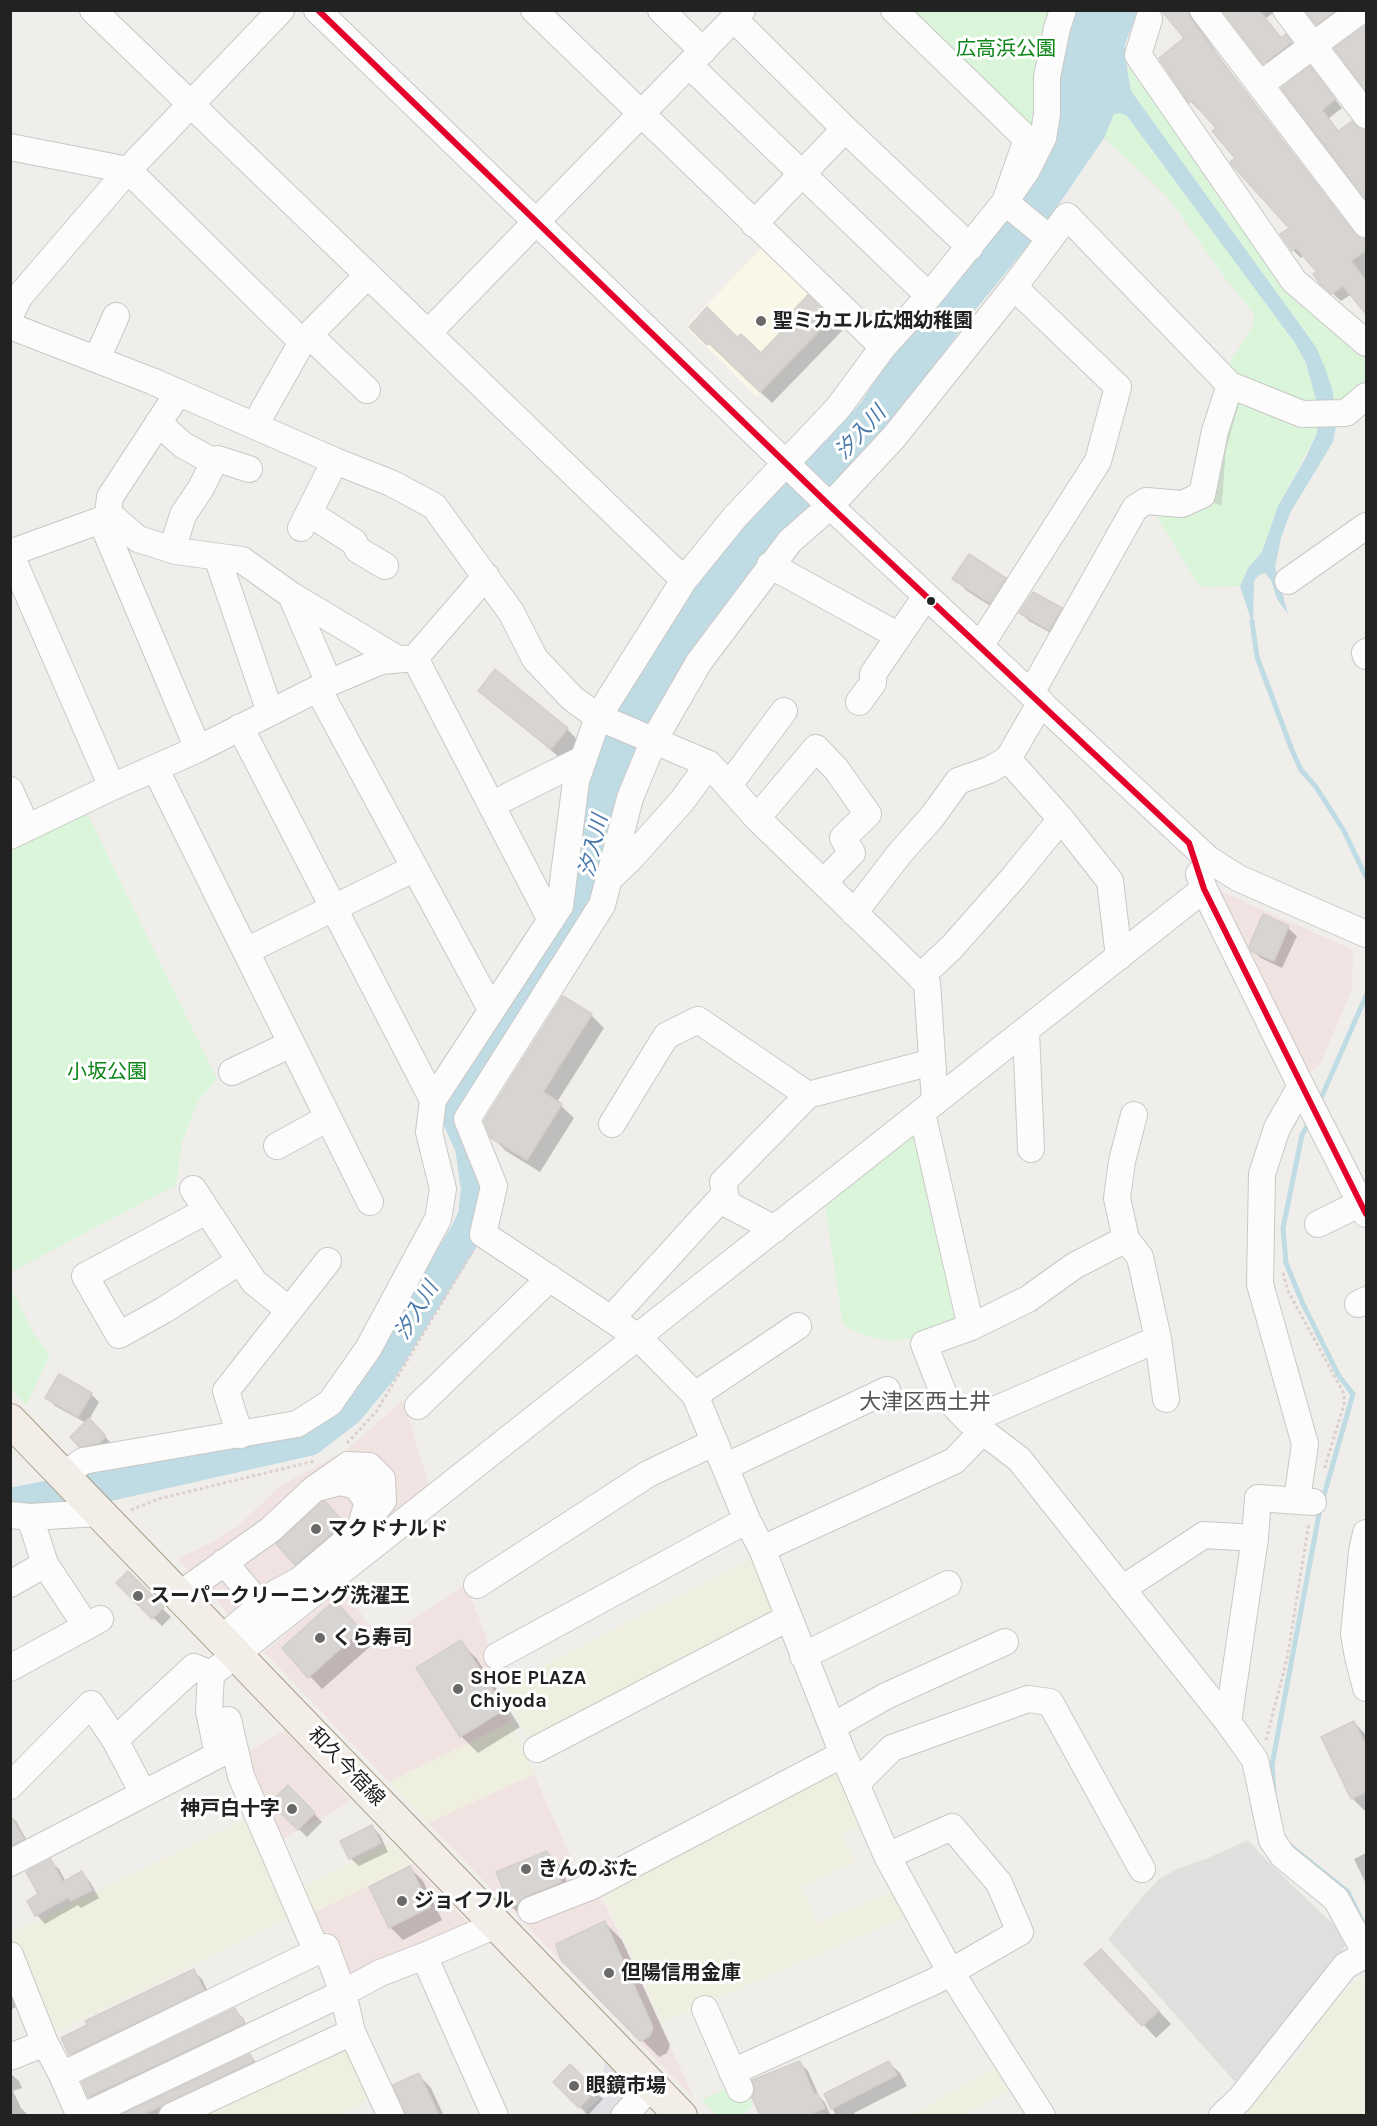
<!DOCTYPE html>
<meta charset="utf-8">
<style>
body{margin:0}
#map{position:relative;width:1377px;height:2126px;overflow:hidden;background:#f0eeeb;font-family:Karla,sans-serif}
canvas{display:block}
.frame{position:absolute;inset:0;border:12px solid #222;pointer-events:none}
</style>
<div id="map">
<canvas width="1377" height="2126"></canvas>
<div class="frame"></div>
</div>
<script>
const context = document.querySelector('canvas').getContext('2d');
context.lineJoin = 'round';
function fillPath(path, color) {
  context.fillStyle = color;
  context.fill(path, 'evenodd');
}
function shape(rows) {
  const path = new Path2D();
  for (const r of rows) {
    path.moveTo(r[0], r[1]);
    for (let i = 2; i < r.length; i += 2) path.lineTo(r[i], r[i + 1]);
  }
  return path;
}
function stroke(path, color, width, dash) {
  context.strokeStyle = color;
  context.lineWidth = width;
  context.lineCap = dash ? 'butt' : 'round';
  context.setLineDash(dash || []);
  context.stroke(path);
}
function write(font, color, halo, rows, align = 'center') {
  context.font = font + ' Karla,"Noto Sans JP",sans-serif';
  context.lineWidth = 6;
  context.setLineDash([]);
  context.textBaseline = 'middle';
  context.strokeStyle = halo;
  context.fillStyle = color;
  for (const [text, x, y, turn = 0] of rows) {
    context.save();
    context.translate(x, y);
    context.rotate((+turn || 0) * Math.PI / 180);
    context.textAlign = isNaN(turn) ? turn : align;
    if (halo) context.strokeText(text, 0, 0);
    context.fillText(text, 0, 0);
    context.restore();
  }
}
fillPath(shape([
 [1220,891,1353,950,1352,989,1321,1063,1309,1073,1219,894],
 [403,1400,430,1489,248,1635,178,1559,214,1541,238,1526,281,1485,344,1452],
 [466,1585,487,1639,489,1671,511,1722,389,1782,264,1652,343,1587,380,1641],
 [286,1730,351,1801,277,1843,242,1755],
 [534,1774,578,1874,606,1906,695,2100,428,1823],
 [412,1864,471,1926,351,1982,330,1934,319,1939,307,1916]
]), '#f1e3e1');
fillPath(shape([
 [764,245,837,315,757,397,686,327]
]), '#f8f7e8');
fillPath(shape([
 [755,1557,778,1611,528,1742,504,1686],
 [511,1722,534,1774,428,1823,389,1782],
 [838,1769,861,1825,842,1834,855,1861,802,1887,818,1923,896,1890,909,1915,663,2022,601,1892],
 [254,1815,297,1914,50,2035,12,1933],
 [391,1843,412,1864,307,1916,296,1890],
 [1366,1976,1366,2115,1241,2116,1303,2050,1310,2028,1357,1980],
 [336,2045,350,2050,373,2098,336,2115,191,2116],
 [999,2066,1013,2088,963,2115,909,2116]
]), '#efefdf');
fillPath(shape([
 [1241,397,1226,450,1222,506,1205,500,1220,425]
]), '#cadbca');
fillPath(shape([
 [910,11,1058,11,1040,136],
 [1132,62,1290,288,1366,356,1366,385,1346,401,1334,403,1333,392,1316,347,1131,91,1127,68],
 [1121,113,1127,116,1295,343,1306,363,1317,403,1295,406,1224,371,1253,326,1254,314,1225,278,1168,197,1104,138,1114,114],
 [1241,397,1318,426,1317,433,1278,506,1262,552,1248,568,1240,586,1205,587,1198,584,1151,507,1205,500,1222,506,1226,450],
 [85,809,217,1079,198,1101,182,1142,176,1185,11,1272,11,845],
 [918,1131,959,1320,919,1338,890,1341,863,1335,843,1325,825,1204],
 [10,1285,33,1332,50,1355,26,1405,11,1389],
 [730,2087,746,2091,753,2106,742,2115,717,2115,701,2100]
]), '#daf5da');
fillPath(shape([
 [1248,1840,1268,1862,1337,1928,1345,1945,1340,1957,1235,2082,1108,1939,1143,1896,1158,1880,1175,1870,1208,1858]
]), '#e0dfde');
fillPath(shape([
 [605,2051,625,2078,624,2100,612,2115,581,2116,602,2096]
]), '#e2e1e5');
fillPath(shape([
 [1069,11,1138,11,1125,44,1127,68,1131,91,1316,347,1325,368,1333,392,1336,426,1333,442,1290,513,1281,538,1275,567,1288,614,1277,599,1271,580,1265,573,1259,575,1254,581,1253,626,1240,586,1248,568,1262,552,1278,506,1305,459,1317,433,1317,403,1306,363,1295,343,1127,116,1121,113,1114,114,1104,138,1044,226,972,314,882,438,846,476,794,521,708,626,655,715,630,764,608,848,586,905,530,962,586,776,613,708,697,579,768,498,860,404,896,349,1021,190]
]), '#bfdbe3');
fillPath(shape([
 [1164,10,1198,10,1196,22,1222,61,1358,238,1366,240,1366,312,1352,294,1341,301,1330,291,1319,272,1304,255,1301,258,1293,250,1291,228,1237,158,1218,128,1200,108,1198,109,1191,102,1186,39],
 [1224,10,1277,10,1265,19,1282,39,1285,36,1299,51,1272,71],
 [1307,10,1354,10,1325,32],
 [1366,26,1366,89,1336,49],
 [1310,68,1342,108,1329,118,1339,132,1366,131,1366,198,1283,88],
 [808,297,842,331,772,403,691,327,737,339,761,355,797,318],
 [954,578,1005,579,1017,592,1003,614,967,591],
 [1061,609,1069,617,1058,637,1029,621,1021,613],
 [495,671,567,729,580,742,564,761,493,703,480,691],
 [1263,916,1288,928,1297,936,1282,968,1261,958,1252,950],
 [591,1015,604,1028,557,1102,574,1118,540,1172,506,1151,492,1137],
 [91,1394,99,1402,89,1420,113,1445,89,1454,72,1437,86,1423,55,1406,47,1397],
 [338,1516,356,1536,309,1576,296,1564],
 [128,1574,171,1617,162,1626,118,1583],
 [347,1615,373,1644,322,1689,284,1648],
 [460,1642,477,1659,520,1727,478,1753,461,1736],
 [1354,1722,1366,1735,1365,1811,1352,1798,1323,1737],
 [288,1787,322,1822,307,1837,272,1803],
 [10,1815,16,1821,31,1848,10,1858],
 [372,1827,380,1835,388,1852,359,1866,350,1858],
 [547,1852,560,1865,572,1895,525,1919,512,1907,498,1873],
 [1366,1853,1366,1884,1354,1859],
 [50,1861,59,1869,66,1882,82,1873,90,1882,99,1898,81,1908,78,1905,45,1924,37,1915,29,1901,40,1895],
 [410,1868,423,1881,442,1920,403,1940,390,1927],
 [605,1923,622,1940,670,2045,667,2053,659,2057,562,1959],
 [1114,1963,1171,2024,1156,2038,1087,1964],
 [193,1971,202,1979,211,1998,79,2062,71,2054],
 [10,1987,18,2006,10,2010],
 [235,2010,243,2018,250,2032,98,2105,89,2097,83,2083],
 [238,2017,241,2017,247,2030,245,2031],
 [250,2056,258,2064,166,2116,124,2116],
 [799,2062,808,2071,819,2096,825,2103,831,2116,762,2116,754,2097],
 [889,2063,900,2073,907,2086,854,2113,856,2116,836,2116,826,2095],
 [570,2067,603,2099,588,2115,555,2082],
 [10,2073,19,2081,22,2088,13,2091,21,2108,29,2116,10,2116],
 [419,2075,431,2088,444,2116,408,2116,395,2086]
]), '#0003');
stroke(shape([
 [1252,621,1257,657,1292,750,1301,770,1316,787,1344,831,1366,877],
 [1318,1105,1366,996],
 [1274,1793,1272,1765,1320,1509,1353,1394,1339,1376,1303,1304,1286,1263,1283,1228,1302,1135,1310,1121],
 [1288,1844,1348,1892,1363,1923]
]), '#bfdbe3', 5);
stroke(shape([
 [10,1504,114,1484,309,1440,348,1410,382,1369,465,1235,474,1216,477,1189,471,1147,458,1118,455,1104,461,1084,570,924,587,880]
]), '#bfdbe3', 32);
const building = shape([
 [1161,10,1188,10,1191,19,1214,51,1354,233,1360,238,1366,239,1366,250,1351,261,1366,281,1366,314,1343,286,1332,294,1320,284,1313,274,1317,272,1296,248,1292,251,1280,234,1289,228,1233,166,1230,162,1235,158,1212,131,1216,128,1192,101,1189,103,1159,58,1184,38,1161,10],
 [1222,10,1259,10,1281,38,1286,34,1292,42,1263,64,1222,10],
 [1305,10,1330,10,1332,13,1316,25,1305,10],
 [1366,25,1366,91,1334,48,1366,25],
 [1310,66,1335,99,1322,110,1338,131,1352,121,1360,129,1366,130,1366,200,1281,88,1310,66],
 [808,295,831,318,760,392,709,343,707,345,689,327,707,307,737,337,741,334,761,353,795,317,791,313,808,295],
 [969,554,1006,578,990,603,952,579,969,554],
 [1033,592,1062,608,1049,630,1019,613,1033,592],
 [495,669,568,728,551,749,478,691,495,669],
 [1263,914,1289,926,1274,961,1251,951,1249,946,1263,914],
 [563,996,592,1014,543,1092,562,1104,527,1160,491,1138,484,1121,563,996],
 [59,1374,92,1393,78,1417,45,1398,59,1374],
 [89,1418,106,1436,99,1443,79,1447,70,1437,89,1418],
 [325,1501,344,1523,295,1565,276,1544,322,1502,325,1501],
 [128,1571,164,1607,152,1619,116,1583,128,1571],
 [335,1600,361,1630,308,1678,282,1648,335,1600],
 [461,1640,505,1709,460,1737,416,1668,461,1640],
 [1354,1721,1366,1746,1366,1792,1351,1799,1321,1737,1354,1721],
 [288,1785,315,1813,298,1830,270,1803,288,1785],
 [10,1815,24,1839,10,1846,10,1815],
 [372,1825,381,1843,349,1859,340,1841,372,1825],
 [547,1851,561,1882,526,1896,517,1905,511,1907,496,1872,547,1851],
 [51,1859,63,1882,82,1871,92,1890,71,1901,69,1897,35,1916,27,1901,38,1894,26,1872,51,1859],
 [410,1866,430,1907,389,1928,369,1887,410,1866],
 [605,1921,653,2027,650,2036,640,2041,561,1960,556,1944,605,1921],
 [1101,1949,1159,2011,1142,2026,1084,1964,1101,1949],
 [194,1969,204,1990,69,2055,61,2038,87,2025,85,2021,194,1969],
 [235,2008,243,2024,88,2097,82,2082,235,2008],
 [250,2054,254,2061,142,2115,120,2115,250,2054],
 [800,2061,814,2094,817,2093,825,2108,809,2115,760,2115,752,2098,755,2090,752,2080,800,2061],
 [889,2061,897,2075,831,2109,824,2094,889,2061],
 [570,2064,596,2090,579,2108,553,2082,570,2064],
 [419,2073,439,2115,406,2115,393,2085,419,2073]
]);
fillPath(building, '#d7d4d2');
stroke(building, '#d3d0cc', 1.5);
const minor = shape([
 [93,10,684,580],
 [317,10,830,506,1208,859,1238,878,1366,934],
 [534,10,883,347],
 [661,10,703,51],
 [1203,10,1366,224],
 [1286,10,1366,115],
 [734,19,845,129,970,247],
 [1149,19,1138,55,1294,281,1366,343],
 [689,65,929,296],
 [1261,84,1361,10],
 [10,147,128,170,302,342],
 [754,224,845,129],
 [1050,239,1005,202,1027,170,1043,138,1047,114,1047,77,1057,28,1063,10],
 [10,316,19,297,128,170,281,10],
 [10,326,152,381,335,461,391,483,434,506,511,612,535,659,572,698,598,717,709,764,757,818,927,983,935,1102],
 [428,333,742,10],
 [309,335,367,390],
 [97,359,116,316],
 [178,393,110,497,108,513,138,539,176,551,242,560,291,595,396,658],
 [158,423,183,445,214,462,218,459,249,469],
 [255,425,302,342,368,275],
 [309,513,354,542,358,550,385,566],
 [301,528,335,461],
 [172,550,183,515,201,488,214,462],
 [10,553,101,520,198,749],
 [10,553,112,787],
 [217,557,270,712],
 [770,565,899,636],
 [1288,581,1366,526],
 [291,595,329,683],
 [980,646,1098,461,1118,387,1014,287],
 [1366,652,1365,653,1366,656],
 [415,658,551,920],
 [318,689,491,1009],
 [1031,693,1135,508,1146,501,1182,504,1202,495,1215,431,1230,385],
 [859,702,873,683,873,674,926,596],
 [240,727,433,1100],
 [1008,759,1061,819,1110,881,1119,957],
 [155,768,370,1202],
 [729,785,784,711],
 [10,790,27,828],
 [491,805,583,759],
 [757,818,816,748,836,769,868,814,843,838,852,853,824,882],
 [10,836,112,787,198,749,329,683,381,661,415,658,486,576],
 [1199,874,1204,889,1301,1086,1366,1214],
 [611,877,630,859,682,801,709,764],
 [854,913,900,853,932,817,958,781,989,770,1008,759,1041,702],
 [246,951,415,868],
 [920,977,952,947,1013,878,1061,819],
 [1026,1031,1031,1149],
 [232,1072,291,1044],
 [808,1095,932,1062],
 [922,1113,971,1327],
 [1134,1115,1122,1161,1117,1198,1126,1239,1140,1257,1158,1339,1166,1399],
 [612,1124,666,1036,698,1020,808,1095,723,1182,727,1204,775,1229],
 [277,1146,328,1118],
 [193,1189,254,1282,289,1310],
 [206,1211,85,1276,119,1335,164,1310,240,1261],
 [1318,1224,1361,1203],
 [1126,1239,1074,1266,1028,1299,971,1327,924,1344,944,1395,969,1421,1019,1459,1228,1722,1255,1760,1272,1840,1283,1856,1336,1899,1366,1954,1345,1966,1240,2099,1222,2116],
 [1358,1304,1366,1300],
 [611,1319,725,1194],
 [695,1395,798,1326],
 [418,1406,550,1278],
 [969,1421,1158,1339],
 [240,1435,226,1391,328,1261],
 [725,1467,887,1390],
 [64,1475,83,1461,297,1424,330,1403,368,1349,438,1219,443,1189,429,1132,433,1100,560,906,576,781,598,717,684,580,735,517,838,408,883,347,929,296,1005,202,1027,139,894,10],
 [317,1488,341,1482,356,1486,368,1502,360,1529],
 [1297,1500,1305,1444,1260,1284,1262,1174,1277,1128,1301,1086],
 [10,1515,30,1517,99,1513],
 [30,1517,45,1564,86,1626],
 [1366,1533,1362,1552,1354,1634,1358,1657,1366,1688],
 [762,1549,954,1461,983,1431],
 [224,1562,261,1606],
 [10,1584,45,1564],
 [477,1585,648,1474,715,1442],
 [1122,1589,1204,1535,1255,1538],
 [179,1595,270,1530,314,1489,348,1465,369,1466,382,1479,383,1501,359,1530,300,1580,276,1593,222,1638],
 [497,1656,747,1520],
 [803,1656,948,1584],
 [10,1668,100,1619],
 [211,1674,1204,889],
 [228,1720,241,1776,317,1952],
 [1228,1722,1255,1538,1258,1498,1313,1502],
 [833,1726,886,1696,1005,1642],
 [115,1740,194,1667,211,1674],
 [537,1749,788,1618],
 [856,1784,892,1748,1028,1699,1050,1702,1142,1869],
 [10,1786,91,1704,115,1740,143,1793],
 [10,1863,218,1755,209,1711,211,1674],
 [531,1910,590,1887,843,1754],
 [10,1955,45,2043,62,2075,80,2116],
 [424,1956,496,1925],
 [705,2009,740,2089],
 [10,2057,45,2043],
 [732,2072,933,1982,1020,1932,999,1883,952,1827,887,1856],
 [62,2075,326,1947,343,1993,352,2032,391,2116],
 [84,2116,343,1993,380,1973,424,1956,495,2116],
 [172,2116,352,2032],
 [624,2116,652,2085],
 [1042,2116,950,1971,887,1856,843,1754,762,1549,747,1520,695,1395,638,1337,483,1234,494,1186,467,1119,602,905,630,798,654,740,699,662,790,541,830,506,894,437,1014,287,1067,216,1230,385,1302,414,1346,413,1366,396]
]);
const major = shape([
 [10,1420,681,2116]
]);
stroke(minor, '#c9c8c7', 28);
stroke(major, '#a79c86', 34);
stroke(shape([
 [1283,1273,1288,1291,1343,1392,1345,1401,1324,1470],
 [347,1443,376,1412,473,1251],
 [131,1510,158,1499,315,1461],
 [1266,1740,1287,1659,1309,1523]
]), '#dccecd', 3, [3, 3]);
stroke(minor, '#fdfcfc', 26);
stroke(major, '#f3ede7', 32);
stroke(shape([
 [318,10,830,506,1189,843,1204,889,1366,1214]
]), '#e4002b', 6);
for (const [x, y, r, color] of [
 [761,321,6,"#6a6968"],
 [931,601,5,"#222"],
 [316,1529,6,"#6a6968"],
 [138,1596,6,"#6a6968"],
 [320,1638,6,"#6a6968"],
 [458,1689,6,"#6a6968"],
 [292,1809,6,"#6a6968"],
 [526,1869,6,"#6a6968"],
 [402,1901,6,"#6a6968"],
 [609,1973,6,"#6a6968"],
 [574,2086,6,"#6a6968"]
]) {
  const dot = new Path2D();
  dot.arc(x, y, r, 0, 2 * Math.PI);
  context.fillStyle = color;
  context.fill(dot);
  stroke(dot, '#fff', 2);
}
write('20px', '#0c8416', '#fff', [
 ["広高浜公園",1006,49],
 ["小坂公園",107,1072]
]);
write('bold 20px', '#222', '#fff', [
 ["聖ミカエル広畑幼稚園",773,321],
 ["マクドナルド",328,1529],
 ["スーパークリーニング洗濯王",150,1596],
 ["くら寿司",332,1638],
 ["SHOE PLAZA",470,1678],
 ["Chiyoda",470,1701],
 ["神戸白十字",280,1809,"right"],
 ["きんのぶた",538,1869],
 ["ジョイフル",414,1901],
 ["但陽信用金庫",621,1973],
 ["眼鏡市場",586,2086]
], 'left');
write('20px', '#222', '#fff', [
 ["和久今宿線",346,1767,46]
]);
write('italic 21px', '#4a7aab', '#fff', [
 ["汐入川",861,433,-48],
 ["汐入川",594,846,-77],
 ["汐入川",417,1311,-59]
]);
write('22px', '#555', '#fff', [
 ["大津区西土井",925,1403]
]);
</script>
